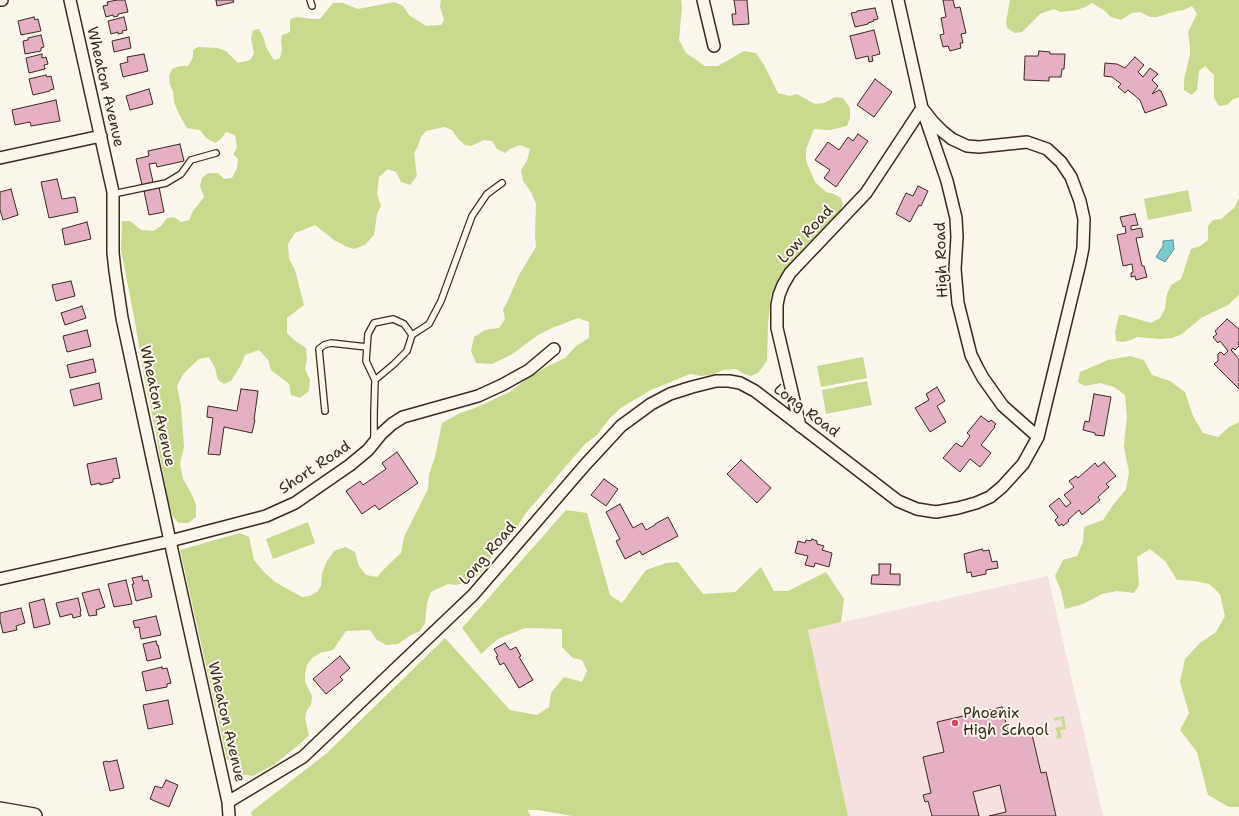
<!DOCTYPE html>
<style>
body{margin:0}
canvas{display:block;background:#fbf7ec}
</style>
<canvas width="1239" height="816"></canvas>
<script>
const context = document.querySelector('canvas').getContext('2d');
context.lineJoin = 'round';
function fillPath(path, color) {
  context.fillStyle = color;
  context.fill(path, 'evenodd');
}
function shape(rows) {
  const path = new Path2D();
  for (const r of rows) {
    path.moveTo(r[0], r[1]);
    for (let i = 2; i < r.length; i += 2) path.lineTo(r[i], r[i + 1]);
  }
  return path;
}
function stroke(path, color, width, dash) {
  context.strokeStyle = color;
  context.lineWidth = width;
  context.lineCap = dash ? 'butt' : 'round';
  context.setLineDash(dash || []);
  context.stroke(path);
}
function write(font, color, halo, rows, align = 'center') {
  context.font = font + ' "Shantell Sans",sans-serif';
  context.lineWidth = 4;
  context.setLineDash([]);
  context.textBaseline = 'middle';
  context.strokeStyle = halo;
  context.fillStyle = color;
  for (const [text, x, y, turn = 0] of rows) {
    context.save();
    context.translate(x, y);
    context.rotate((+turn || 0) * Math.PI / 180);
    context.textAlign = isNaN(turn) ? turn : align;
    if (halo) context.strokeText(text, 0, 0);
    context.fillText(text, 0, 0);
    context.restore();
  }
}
fillPath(shape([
 [1048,576,1103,816,848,816,808,630]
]), '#f5e1e0');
fillPath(shape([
 [441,0,681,0,682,6,679,40,686,53,705,66,718,66,744,51,756,53,764,65,778,93,790,96,797,94,815,104,824,103,835,97,843,98,850,108,850,118,847,126,830,130,814,129,806,149,806,161,815,182,826,192,834,194,841,198,843,205,839,214,833,221,818,233,792,261,771,295,768,324,767,361,758,373,751,376,744,374,736,369,723,370,712,375,701,376,690,374,651,390,622,407,609,419,597,435,585,444,526,513,513,533,493,554,487,566,476,577,466,582,456,585,448,584,431,592,427,603,425,623,420,631,411,635,398,644,386,645,377,640,370,630,346,631,333,650,320,653,312,658,307,665,305,674,305,682,312,696,311,705,307,710,305,718,309,735,301,743,275,764,253,776,240,774,227,759,180,550,240,533,249,537,254,560,264,572,275,582,302,597,309,596,317,592,321,586,322,573,327,561,334,551,345,547,355,552,359,566,366,575,377,577,387,566,401,553,404,537,428,489,429,474,435,457,442,423,460,413,475,408,510,392,526,379,546,367,565,358,576,346,589,338,589,322,578,318,552,328,538,335,511,355,492,364,476,363,471,351,474,337,485,330,499,328,505,319,503,310,509,298,519,275,536,247,535,235,536,204,531,192,523,181,521,170,527,161,530,149,520,145,510,149,505,153,497,149,492,141,484,140,471,146,465,145,458,139,452,130,444,127,426,131,421,137,418,146,414,153,417,176,410,185,401,182,396,172,388,169,379,177,377,194,381,206,377,214,374,235,365,245,354,249,345,246,334,240,315,225,295,233,288,244,289,259,295,270,304,305,287,318,287,333,294,340,306,348,307,359,305,369,310,380,309,391,300,398,291,395,289,384,271,370,268,360,259,350,245,355,241,365,231,381,224,384,218,380,215,368,209,357,199,359,184,373,177,386,181,406,184,447,180,464,183,479,191,493,196,504,196,517,188,523,179,523,173,517,169,506,155,429,144,376,134,317,121,250,122,221,130,221,141,230,154,231,162,225,167,218,174,217,181,222,189,220,193,211,204,197,200,186,202,178,208,173,218,173,224,179,232,178,237,168,238,159,233,154,237,148,235,135,226,132,221,139,215,143,206,138,200,130,187,128,179,114,174,102,173,91,170,85,169,76,172,69,180,66,188,66,193,57,193,50,198,47,217,48,226,51,238,63,250,60,254,54,251,38,253,30,259,29,263,36,266,47,274,60,280,58,282,50,281,41,282,35,290,32,290,19,297,17,314,19,320,19,333,3,343,3,358,9,394,2,403,6,409,15,426,26,441,25,444,20,440,7],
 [1010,0,1239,0,1239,97,1232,100,1227,105,1219,106,1214,98,1214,75,1205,66,1199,71,1197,90,1191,95,1184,90,1184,80,1190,54,1190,46,1188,32,1197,14,1192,6,1184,10,1173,12,1157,17,1150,17,1140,12,1132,13,1121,20,1111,17,1105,11,1092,3,1085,7,1077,10,1061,12,1054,9,1040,14,1022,32,1015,33,1007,28,1006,22],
 [1188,190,1192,211,1148,220,1144,199],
 [1239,197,1239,295,1228,305,1201,318,1182,334,1172,338,1160,339,1137,337,1131,340,1123,342,1116,341,1115,332,1119,315,1124,315,1151,323,1160,318,1165,309,1167,294,1171,285,1181,279,1191,249,1200,246,1208,240,1208,226,1213,220,1221,219,1235,207],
 [1130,356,1144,360,1152,375,1170,381,1185,392,1193,416,1203,433,1218,437,1229,427,1239,422,1239,807,1229,807,1208,795,1197,752,1180,730,1189,713,1180,682,1185,659,1200,643,1216,632,1225,616,1220,594,1209,584,1195,581,1177,580,1165,561,1150,549,1137,557,1139,585,1134,593,1117,591,1102,594,1083,604,1065,609,1061,591,1055,576,1063,560,1077,556,1083,542,1084,527,1103,520,1113,505,1126,489,1129,472,1124,447,1125,434,1127,418,1125,395,1114,387,1100,383,1085,386,1078,382,1080,372,1108,360],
 [863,357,867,378,821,387,817,366],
 [867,381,872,405,826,414,822,390],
 [566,510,587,513,610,595,622,603,646,570,666,563,678,562,703,594,735,592,761,567,774,591,788,591,826,572,844,599,841,622,808,630,848,816,572,816,538,810,527,810,531,816,252,816,251,812,327,753,445,638,510,710,537,715,549,707,551,693,564,677,582,682,587,671,582,660,573,658,562,647,562,629,525,628,498,639,481,654,462,628],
 [308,522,315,543,273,559,266,539],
 [1064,716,1066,729,1060,730,1062,738,1057,739,1056,736,1058,735,1055,728,1063,726,1061,719,1054,721,1054,718]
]), '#c9da8f');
const water = shape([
 [1173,240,1174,249,1165,262,1156,257,1163,246,1163,241,1173,240]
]);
fillPath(water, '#7bccd2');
stroke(water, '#618b8a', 1);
const building = shape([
 [117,0,125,0,128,12,118,14,118,16,114,17,113,15,106,17,103,6,108,5,107,2,117,0],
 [216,0,233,0,234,2,217,6,216,0],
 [734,0,747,0,749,24,733,25,732,14,736,14,734,0],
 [943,0,953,0,955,8,960,7,966,33,961,34,963,43,960,43,961,48,950,51,948,46,943,47,940,35,944,34,941,18,946,17,943,0],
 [875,8,878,19,873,20,874,21,868,23,868,24,855,27,851,13,857,12,857,11,875,8],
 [34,17,35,20,38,19,41,31,21,35,18,21,34,17],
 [124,17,127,30,122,31,123,33,118,34,118,32,111,34,108,21,124,17],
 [874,30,880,54,872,56,873,61,869,62,868,56,856,59,850,36,874,30],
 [41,35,44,47,41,48,41,51,25,54,23,41,28,40,28,38,41,35],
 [129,37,131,48,114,52,112,41,129,37],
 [1039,51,1050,52,1050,54,1065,54,1064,69,1062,69,1061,77,1049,77,1049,81,1024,80,1025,56,1038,56,1039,51],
 [42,54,42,58,46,57,48,64,44,65,45,69,29,73,26,58,42,54],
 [144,54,148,71,123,77,120,64,128,62,127,57,144,54],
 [1135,57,1144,65,1138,72,1143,77,1150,68,1158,74,1152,80,1158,86,1152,94,1159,90,1161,91,1167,105,1145,113,1140,100,1128,90,1125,93,1118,87,1121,84,1112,77,1104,76,1105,63,1117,64,1125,68,1135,57],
 [46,75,47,77,51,76,54,89,50,90,50,91,33,95,29,79,46,75],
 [875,79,892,92,874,117,857,105,875,79],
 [149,89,153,104,130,110,126,96,149,89],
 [56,100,60,121,31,126,30,122,15,125,12,110,56,100],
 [858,134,868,141,836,187,824,178,830,170,815,160,828,142,839,150,848,137,853,141,858,134],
 [180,144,184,161,157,167,156,163,149,164,153,182,142,185,136,159,149,156,148,151,180,144],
 [57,179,62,199,75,197,78,212,49,218,41,182,57,179],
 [918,186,928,191,921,206,919,205,910,222,896,214,906,193,913,196,918,186],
 [159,187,164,212,149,215,144,191,159,187],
 [11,189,18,215,3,220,0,210,0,192,11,189],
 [1135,214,1138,225,1131,226,1131,230,1141,228,1143,237,1136,238,1142,266,1144,266,1147,277,1136,280,1135,276,1131,277,1131,273,1133,272,1132,264,1123,266,1117,235,1126,233,1125,226,1123,227,1120,217,1135,214],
 [87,222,91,239,65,245,62,229,87,222],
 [71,281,75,296,56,301,52,285,71,281],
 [82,306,86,318,65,325,61,313,82,306],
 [1227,319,1239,329,1239,342,1238,343,1239,346,1235,350,1233,348,1231,350,1239,359,1239,389,1214,364,1218,361,1218,354,1219,353,1221,352,1224,355,1228,351,1220,341,1218,343,1213,337,1217,334,1215,331,1227,319],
 [87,330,91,346,67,352,63,336,87,330],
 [93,359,96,372,70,378,67,365,93,359],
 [99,383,102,399,74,406,70,390,99,383],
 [937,387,945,401,937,406,946,422,930,432,915,408,929,400,926,394,937,387],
 [241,389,258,391,254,420,255,420,252,433,224,427,220,455,208,454,213,418,207,417,208,406,237,411,241,389],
 [1094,394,1111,397,1104,436,1095,435,1095,433,1083,430,1085,421,1089,422,1094,394],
 [981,416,989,422,991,420,996,424,994,426,995,427,981,445,991,453,980,467,970,459,960,472,943,458,956,443,962,447,970,436,967,433,981,416],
 [397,452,418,483,379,510,375,505,362,514,346,491,360,481,363,485,386,469,382,463,397,452],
 [116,458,120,478,113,479,113,482,100,485,100,483,91,485,87,464,116,458],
 [741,460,771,488,757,503,727,474,741,460],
 [1104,462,1116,476,1106,484,1109,487,1098,497,1100,500,1082,515,1079,510,1068,520,1069,521,1063,526,1062,524,1059,526,1055,520,1058,517,1049,506,1059,498,1066,507,1071,503,1064,495,1074,487,1069,481,1076,476,1078,478,1095,463,1098,467,1104,462],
 [604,479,618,489,606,506,591,495,604,479],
 [620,504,633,528,642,523,646,530,655,525,655,524,668,517,678,536,642,555,640,551,625,559,616,541,620,539,606,512,620,504],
 [812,539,817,541,817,544,824,546,822,550,832,553,829,567,815,563,814,567,805,565,808,556,795,553,798,541,805,543,806,540,811,541,812,539],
 [982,549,983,551,989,550,992,562,997,561,998,568,986,570,986,574,972,577,971,572,967,573,964,554,982,549],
 [879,564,891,564,890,574,900,574,900,585,871,584,872,575,879,575,879,564],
 [142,576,143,581,148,580,152,597,136,601,132,584,134,584,132,578,142,576],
 [126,580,132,604,114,607,108,584,126,580],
 [99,589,105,607,96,610,97,615,89,616,82,593,99,589],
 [78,598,81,611,80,612,81,616,73,618,72,614,60,617,56,603,78,598],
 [44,599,50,624,34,628,29,603,44,599],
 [21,608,25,623,16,626,17,630,3,633,0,620,0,613,21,608],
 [156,616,161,635,141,639,139,627,135,628,133,621,156,616],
 [156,641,157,645,158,645,161,658,147,661,143,644,156,641],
 [505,643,510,650,516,647,521,656,519,657,533,680,519,688,504,663,500,665,496,657,498,656,494,649,505,643],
 [340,656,350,668,340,677,343,680,326,694,313,679,340,656],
 [162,667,162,669,167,668,171,683,167,684,167,687,146,691,142,672,162,667],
 [168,700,173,724,148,729,143,705,168,700],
 [1002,707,1009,735,1031,730,1041,773,1046,772,1056,816,989,816,1006,812,1000,785,973,792,979,816,932,816,928,801,925,802,923,795,931,793,923,757,944,752,937,722,1002,707],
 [117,760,124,788,110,791,103,762,107,761,108,762,117,760],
 [166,780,178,785,169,807,150,799,155,786,162,788,166,780]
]);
fillPath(building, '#e7afc3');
stroke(building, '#3b2a1e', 1);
const service = shape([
 [310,0,312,6],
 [113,194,166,183,181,174,191,160,216,153],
 [412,335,429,324,441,301,472,216,487,194,502,183],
 [325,411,319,349,324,345,331,343,367,347],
 [374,442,374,412,375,380,366,361,368,334,374,323,393,319,404,324,412,335,407,351,394,364,375,380]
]);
const minor = shape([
 [0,0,2,0],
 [70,0,113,192,113,253,115,271,122,318,170,541,228,802,229,816],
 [703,0,714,46],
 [898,0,922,108,947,181,956,218,957,237,955,269,958,303,971,355,977,367,983,378,1003,406,1038,437],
 [0,158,101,136],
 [800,426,777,328,777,305,779,295,783,285,790,273,866,193,922,108],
 [0,579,170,541,266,516,295,503,350,465,368,450,381,434,392,424,403,417,478,396,502,385,529,370,554,349],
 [228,802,303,757,473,595,585,465,621,426,651,404,670,394,692,387,716,381,729,381,740,383,755,391,898,501,917,509,936,512,958,508,976,503,990,497,1002,487,1023,464,1038,437,1080,263,1083,248,1084,219,1080,201,1071,177,1061,162,1047,149,1027,142,979,147,967,146,952,139,942,131,933,122,922,108]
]);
const secondary = shape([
 [0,810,34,816]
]);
stroke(service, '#3b2a1e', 8);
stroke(minor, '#3b2a1e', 14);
stroke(secondary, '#3b2a1e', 18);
stroke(service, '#fbf7ec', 5.5);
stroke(minor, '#fbf7ec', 11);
stroke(secondary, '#fbf7ec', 15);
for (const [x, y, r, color] of [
 [955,723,4,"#d1495b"]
]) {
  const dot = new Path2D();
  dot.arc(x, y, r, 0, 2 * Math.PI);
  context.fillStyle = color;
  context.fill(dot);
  stroke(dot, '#fbf7ec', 1.5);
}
write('15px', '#3b2a1e', '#fbf7ec', [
 ["Wheaton Avenue",105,87,77],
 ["Low Road",806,235,-47],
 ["High Road",942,260,-92],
 ["Wheaton Avenue",157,406,78],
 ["Long Road",806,411,37],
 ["Short Road",315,468,-34],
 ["Long Road",488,554,-49],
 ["Wheaton Avenue",226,722,77]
]);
write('15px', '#3b2a1e', '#fbf7ec', [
 ["Phoenix",963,714],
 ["High School",963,731]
], 'left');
</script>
